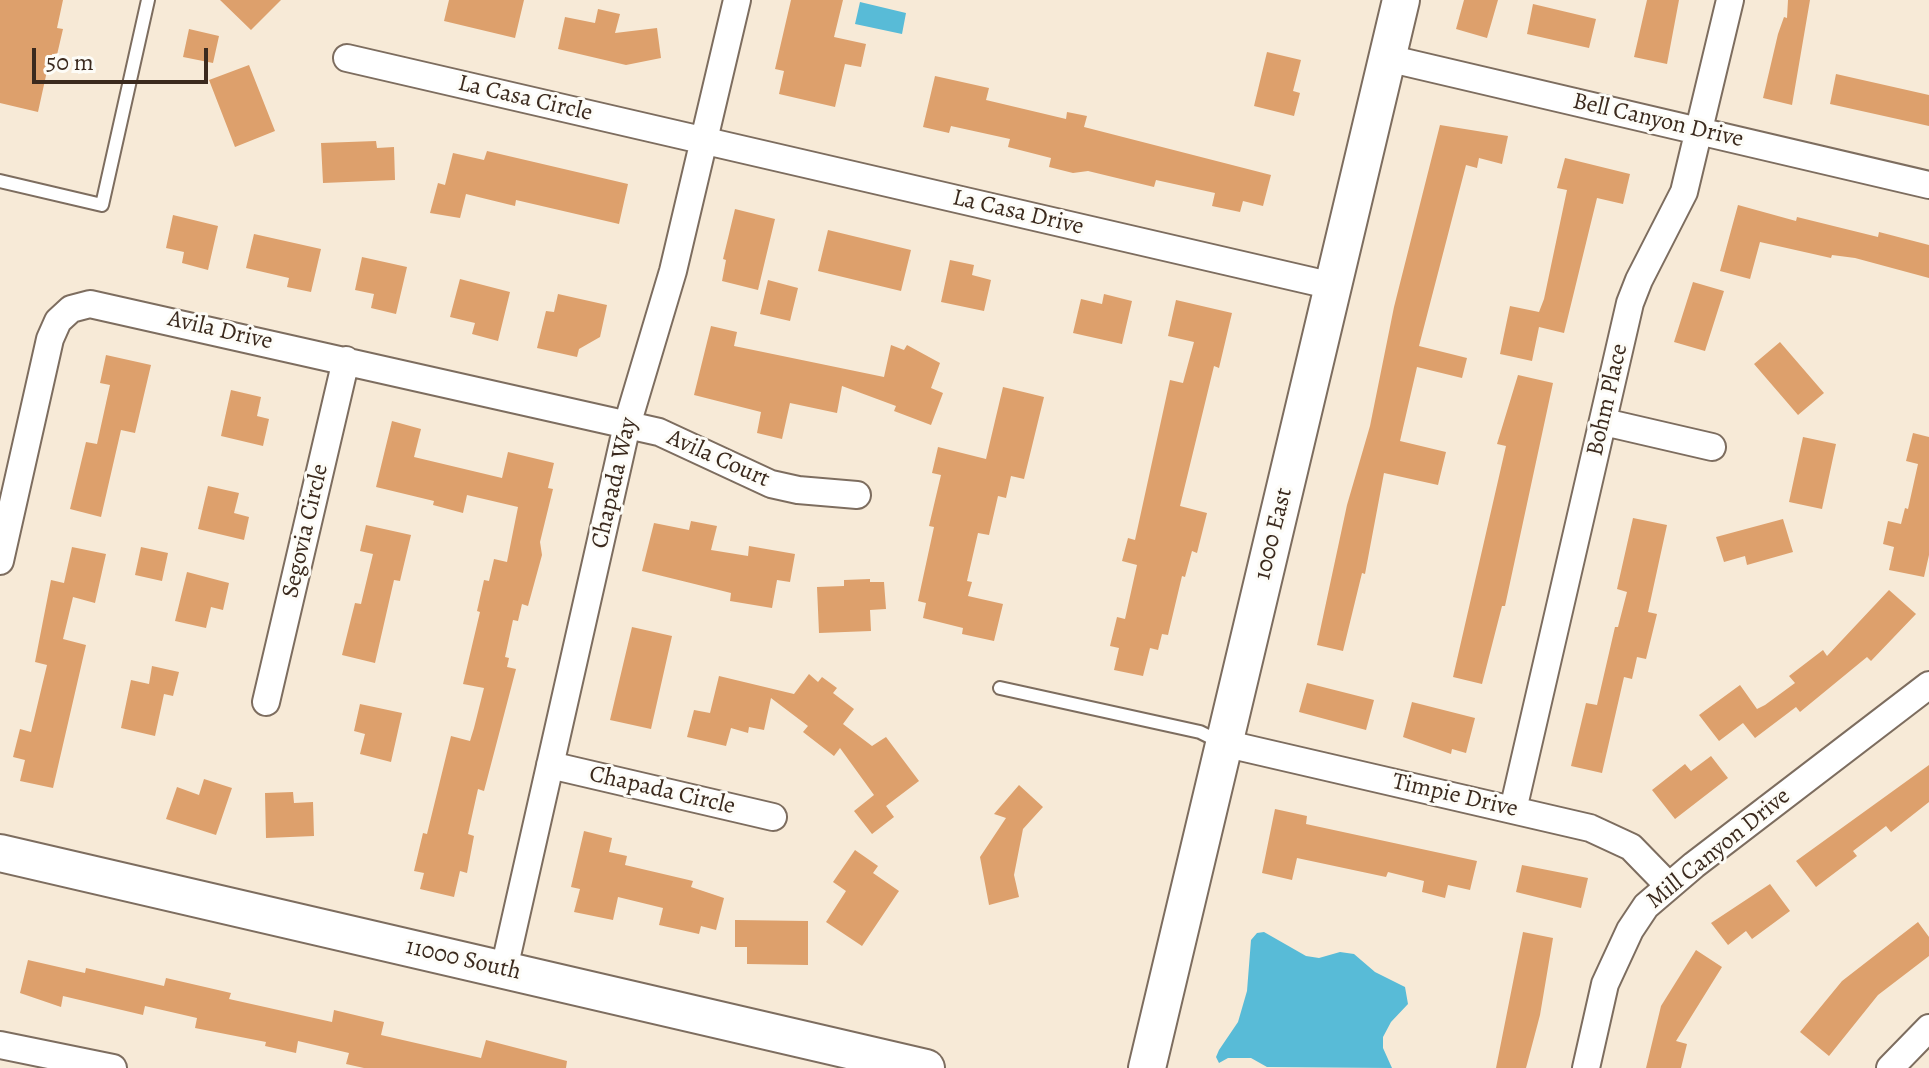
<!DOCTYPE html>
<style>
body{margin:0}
#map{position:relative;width:1929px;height:1068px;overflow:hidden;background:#f7ead7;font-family:Alegreya,serif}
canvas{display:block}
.scale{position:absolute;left:32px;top:48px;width:176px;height:36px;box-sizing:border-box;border:4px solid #3b2a1e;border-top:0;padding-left:10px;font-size:24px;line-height:28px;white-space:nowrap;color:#3b2a1e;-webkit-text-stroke:6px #fdfcf7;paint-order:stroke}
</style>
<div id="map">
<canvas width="1929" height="1068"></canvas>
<div class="scale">50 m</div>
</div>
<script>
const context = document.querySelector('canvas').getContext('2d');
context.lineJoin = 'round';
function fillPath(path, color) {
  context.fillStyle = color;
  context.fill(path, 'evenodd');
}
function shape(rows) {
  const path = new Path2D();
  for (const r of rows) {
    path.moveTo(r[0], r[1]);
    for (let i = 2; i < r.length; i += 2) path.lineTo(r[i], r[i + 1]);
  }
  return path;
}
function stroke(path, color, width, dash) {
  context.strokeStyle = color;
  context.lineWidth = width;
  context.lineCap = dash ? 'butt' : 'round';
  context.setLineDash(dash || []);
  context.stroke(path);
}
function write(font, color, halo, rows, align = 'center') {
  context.font = font + ' Alegreya,serif';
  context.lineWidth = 6;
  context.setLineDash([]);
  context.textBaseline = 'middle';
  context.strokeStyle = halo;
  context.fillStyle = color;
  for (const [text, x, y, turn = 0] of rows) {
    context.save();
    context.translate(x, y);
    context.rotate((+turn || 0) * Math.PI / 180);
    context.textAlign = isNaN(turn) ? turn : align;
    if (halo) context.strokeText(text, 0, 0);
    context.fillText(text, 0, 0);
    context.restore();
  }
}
fillPath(shape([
 [860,2,906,13,902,34,855,24],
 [1264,932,1306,956,1319,958,1340,952,1354,954,1375,972,1405,987,1408,1004,1391,1022,1383,1037,1383,1048,1392,1068,1267,1067,1251,1058,1228,1058,1219,1063,1216,1057,1219,1050,1238,1022,1247,991,1251,940,1257,933]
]), '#58bbd7');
fillPath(shape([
 [0,0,63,0,57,28,63,29,53,72,47,71,38,112,0,103],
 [220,0,281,0,251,30],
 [449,0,524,0,515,38,444,21],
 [791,0,843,0,834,37,866,44,861,67,845,64,835,107,779,94,784,71,775,69],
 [1464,0,1498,0,1487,38,1456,29],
 [1647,0,1679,0,1667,64,1634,57],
 [1788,0,1810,0,1792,105,1763,98,1778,34,1784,17,1787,18],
 [1533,4,1596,19,1589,48,1527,34],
 [598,9,620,14,615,33,657,28,661,58,626,65,558,49,565,17,595,23],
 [189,29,219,36,213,63,183,57],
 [1267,52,1301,60,1293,91,1300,93,1294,116,1254,106],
 [249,65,275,131,235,147,209,80],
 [1836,74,1929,95,1929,126,1830,104],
 [935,76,989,88,986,100,1066,119,1067,112,1087,116,1084,127,1271,175,1263,206,1243,201,1240,212,1212,206,1215,193,1156,180,1154,187,1088,171,1073,173,1049,167,1051,158,1008,147,1010,139,951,126,949,133,923,127],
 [1440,125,1508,136,1502,164,1479,158,1477,168,1466,165,1419,346,1467,358,1462,378,1417,367,1400,441,1446,452,1438,485,1384,473,1365,574,1362,573,1343,651,1317,645,1347,505,1370,426,1394,307],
 [376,141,377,148,394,147,395,180,323,183,321,143],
 [487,151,628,184,619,224,516,200,515,206,466,194,460,218,430,213,438,183,445,185,453,153,484,160],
 [1565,158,1630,174,1623,204,1597,198,1564,333,1539,327,1532,361,1500,354,1510,306,1539,312,1544,299,1567,190,1557,188],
 [1738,205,1796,221,1797,217,1878,237,1879,232,1929,245,1929,278,1855,258,1832,255,1831,258,1760,242,1750,279,1720,271],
 [735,209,775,219,758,290,722,281,726,260,723,259],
 [173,215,218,226,208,270,182,263,184,252,166,248],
 [828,230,911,250,901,291,818,271],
 [254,234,321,249,311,292,287,287,289,278,246,268],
 [362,257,407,267,396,314,371,308,374,294,355,290],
 [950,260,974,265,972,275,991,280,984,311,941,302],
 [460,279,510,292,498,341,472,334,475,323,450,317],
 [768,280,798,288,790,321,760,314],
 [1693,282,1724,291,1705,351,1674,342],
 [558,294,607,305,600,337,579,349,577,357,537,348,546,311,554,312],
 [1104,294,1132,301,1122,344,1073,333,1081,299,1102,304],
 [1176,300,1232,313,1219,368,1214,366,1180,506,1207,513,1197,553,1192,551,1185,577,1182,576,1168,635,1162,634,1158,650,1150,648,1143,676,1114,670,1119,648,1110,646,1117,617,1125,619,1137,565,1122,561,1128,538,1135,540,1170,380,1183,383,1194,342,1168,336],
 [711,326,737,332,734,346,884,377,891,345,904,350,907,345,940,363,931,388,943,393,931,425,894,411,896,406,842,386,837,413,790,403,782,439,757,433,761,412,694,395],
 [1780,342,1824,393,1798,415,1754,364],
 [106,355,151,365,135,433,121,430,101,517,70,509,86,442,97,444,110,385,100,383],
 [1518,375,1553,383,1505,606,1502,606,1482,684,1453,677,1506,446,1497,444],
 [1003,387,1044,397,1024,479,1011,476,1006,498,998,496,989,535,978,533,967,581,972,582,968,596,1003,604,994,641,962,634,963,628,923,618,926,603,918,601,934,527,929,526,941,475,932,473,938,447,986,459],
 [231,390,261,397,257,416,269,419,263,446,221,436],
 [392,421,421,429,414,457,502,478,508,452,554,463,548,488,553,489,540,542,542,555,528,606,522,604,518,621,513,620,505,657,509,658,507,667,516,669,484,791,478,789,468,834,474,836,467,873,460,871,454,897,420,889,424,873,414,871,423,833,427,834,451,736,470,741,474,728,484,688,463,684,480,612,477,611,484,580,489,581,494,559,507,562,518,507,467,495,463,513,433,505,434,501,376,487],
 [1913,433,1929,437,1929,555,1924,577,1889,570,1894,547,1883,544,1888,521,1901,524,1905,508,1908,509,1918,464,1906,461],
 [1803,437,1836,444,1822,509,1789,502],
 [208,486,239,493,234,513,249,517,244,540,198,529],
 [1633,518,1667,525,1648,612,1657,614,1646,659,1637,657,1632,679,1624,677,1602,773,1571,766,1586,703,1597,705,1615,627,1618,627,1627,592,1617,589],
 [1783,519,1793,552,1747,565,1745,556,1724,562,1716,537],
 [691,521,717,526,711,550,748,556,749,546,795,554,790,582,777,580,772,608,730,601,731,593,642,571,654,523,689,530],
 [366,525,411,535,400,581,394,580,375,663,342,655,355,603,361,604,373,554,360,551],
 [72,547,106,554,95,603,73,597,63,639,86,645,53,788,20,781,25,760,13,757,20,729,31,732,47,665,35,662,51,580,64,583],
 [141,547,168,553,162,581,135,575],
 [187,572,229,583,223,610,211,607,206,628,175,621],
 [870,579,870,582,884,582,886,609,870,610,871,631,819,633,817,587,844,586,844,580],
 [1889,590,1916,614,1871,661,1867,657,1800,712,1796,707,1755,738,1743,723,1719,741,1699,715,1740,685,1757,709,1765,705,1795,683,1789,676,1823,650,1827,656],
 [632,627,672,636,651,729,610,720],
 [152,666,179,672,173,696,164,694,155,736,121,728,131,680,149,684],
 [809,674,818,682,822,677,837,688,833,693,854,709,843,724,872,746,886,737,919,781,886,806,894,817,872,834,854,811,874,795,840,748,834,756,803,732,808,726,771,698,764,730,749,727,748,733,731,728,726,746,687,737,694,710,710,713,719,676,794,694],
 [1307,683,1374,700,1366,730,1299,712],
 [1412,702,1475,718,1466,753,1452,749,1451,754,1403,737],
 [360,704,402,713,391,762,360,754,365,734,354,731],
 [1711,756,1728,778,1675,819,1652,790,1685,764,1691,771],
 [1929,765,1929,802,1891,832,1886,826,1853,851,1857,856,1816,887,1796,861],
 [204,779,232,788,216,835,166,819,177,787,199,795],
 [1019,785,1043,807,1023,829,1014,875,1019,897,989,905,980,857,1006,818,994,814],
 [293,792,294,803,313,802,314,836,266,838,265,793],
 [1275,809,1307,816,1306,824,1477,861,1470,890,1448,885,1445,898,1422,892,1424,881,1388,872,1386,877,1297,858,1292,880,1262,873],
 [584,831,612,838,609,852,627,856,625,865,693,881,691,887,724,898,716,930,701,926,699,934,659,925,663,908,618,897,613,920,574,912,580,889,571,887],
 [855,850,878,866,873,873,899,891,862,946,826,922,846,891,833,882],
 [1522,865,1588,878,1581,908,1516,892],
 [1770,884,1790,911,1752,939,1746,931,1728,945,1711,923],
 [735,920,808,921,808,965,747,964,747,947,735,947],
 [1918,922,1929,937,1929,956,1878,995,1829,1056,1800,1032,1842,981],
 [1523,932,1553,938,1540,1015,1526,1068,1496,1068],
 [1696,950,1722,967,1676,1041,1687,1044,1681,1068,1646,1068,1661,1006],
 [28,960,85,973,86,968,164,986,166,978,231,993,229,999,332,1022,334,1010,384,1022,381,1035,481,1058,486,1040,567,1061,566,1068,364,1068,346,1064,349,1053,298,1041,296,1053,265,1046,266,1042,195,1028,197,1018,145,1006,143,1015,63,996,61,1007,20,993]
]), '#dda06c');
const lane = shape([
 [0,181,102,205,148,0],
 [1000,688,1200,732,1220,742]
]);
const street = shape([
 [347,58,1333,286],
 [1387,58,1929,185],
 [1604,422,1712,447],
 [0,561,50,339,58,321,71,309,90,304,659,432,771,484,798,490,857,495],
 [266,702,346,360],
 [1223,743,1590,828,1631,847,1668,885],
 [550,765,773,817],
 [1513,810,1630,303,1639,280,1684,192,1730,0],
 [504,969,627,425,673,271,737,0],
 [0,1045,113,1068],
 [1586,1068,1605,984,1630,930,1646,906,1694,865,1929,685],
 [1890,1068,1929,1028]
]);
const secondary = shape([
 [0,853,926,1068],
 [1147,1068,1401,0]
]);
stroke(lane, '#7d6d5f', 16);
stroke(street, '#7d6d5f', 30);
stroke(secondary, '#7d6d5f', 40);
stroke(lane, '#fff', 12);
stroke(street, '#fff', 26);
stroke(secondary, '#fff', 36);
write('24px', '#3b2a1e', '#fdfcf7', [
 ["La Casa Circle",525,99,13],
 ["Bell Canyon Drive",1658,121,13],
 ["La Casa Drive",1018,213,13],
 ["Avila Drive",220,331,13],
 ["Bohm Place",1608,400,-77],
 ["Avila Court",718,459,24],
 ["Chapada Way",615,483,-77],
 ["Segovia Circle",306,531,-77],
 ["1000 East",1274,534,-76],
 ["Chapada Circle",662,791,13],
 ["Timpie Drive",1455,796,13],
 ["Mill Canyon Drive",1719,849,-39],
 ["11000 South",463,960,13]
]);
</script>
